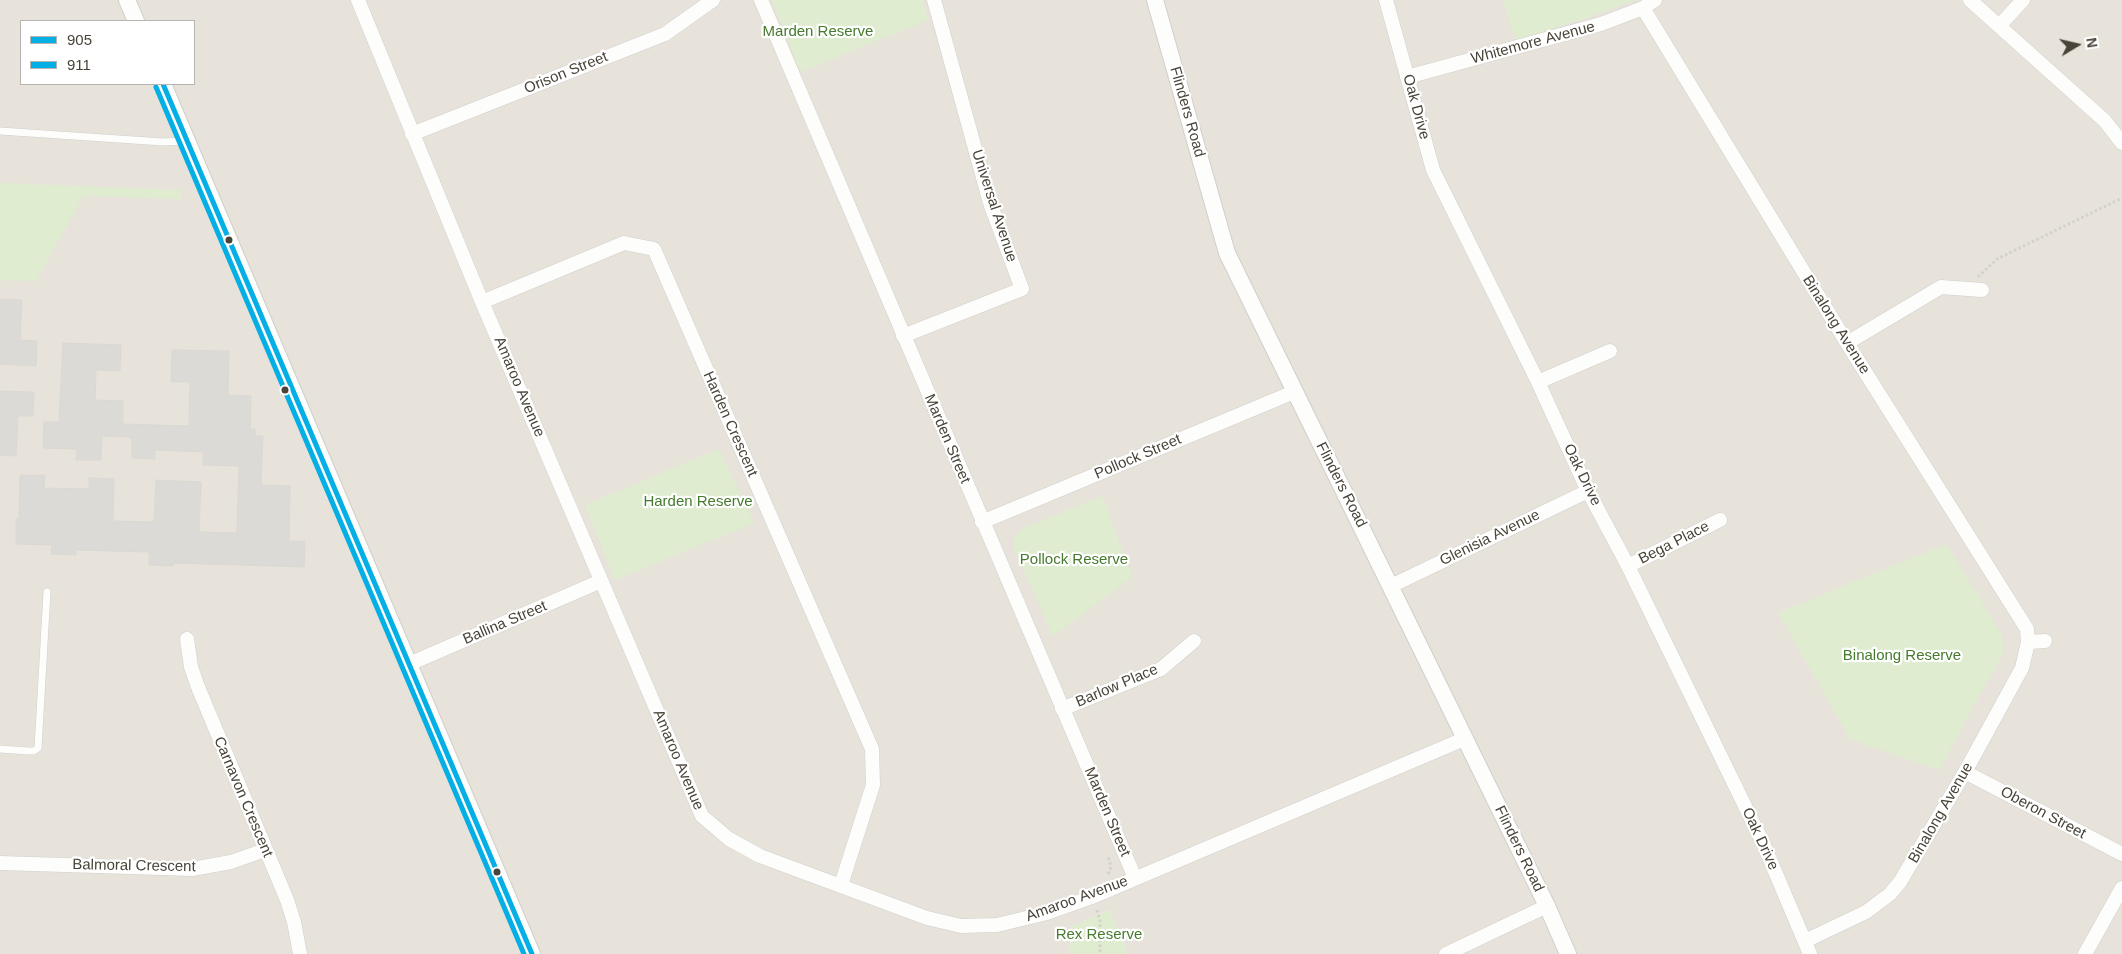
<!DOCTYPE html>
<style>
body{margin:0}
#map{position:relative;width:2122px;height:954px;overflow:hidden;background:#f3f1ed;font-family:Helvetica,sans-serif}
canvas{display:block}
.legend{position:absolute;left:20px;top:20px;width:175px;height:65px;box-sizing:border-box;background:#fff;border:1px solid #b6b4b0;margin:0;padding:6px 9px;list-style:none;font-size:15px;color:#494439}
.legend li{display:flex;align-items:center;gap:10px;height:25px}
.legend b{width:25px;border:1px solid #b6b4b0}
.north{position:absolute;left:2052px;top:20px;width:50px;height:50px;-webkit-text-stroke:4px #fff;paint-order:stroke;rotate:81deg;font-size:14px;font-weight:700;line-height:20px;text-align:center;color:#494439}
.north::after{content:'';display:block;margin:auto;width:18px;height:22px;background:#494439;clip-path:polygon(50% 0,100% 100%,50% 72%,0 100%)}
</style>
<div id="map">
<canvas width="2122" height="954"></canvas>
<ul class="legend">
<li><b style="height:6px;background:#04afe6"></b>905</li>
<li><b style="height:6px;background:#04afe6"></b>911</li>
</ul>
<div class="north">N</div>
</div>
<script>
const context = document.querySelector('canvas').getContext('2d');
context.lineJoin = 'round';
function fillPath(path, color) {
  context.fillStyle = color;
  context.fill(path, 'evenodd');
}
function shape(rows) {
  const path = new Path2D();
  for (const r of rows) {
    path.moveTo(r[0], r[1]);
    for (let i = 2; i < r.length; i += 2) path.lineTo(r[i], r[i + 1]);
  }
  return path;
}
function stroke(path, color, width, dash) {
  context.strokeStyle = color;
  context.lineWidth = width;
  context.lineCap = dash ? 'butt' : 'round';
  context.setLineDash(dash || []);
  context.stroke(path);
}
function write(font, color, halo, rows, align = 'center') {
  context.font = font + ' Helvetica,sans-serif';
  context.lineWidth = 4.5;
  context.setLineDash([]);
  context.textBaseline = 'middle';
  context.strokeStyle = halo;
  context.fillStyle = color;
  for (const [text, x, y, turn = 0] of rows) {
    context.save();
    context.translate(x, y);
    context.rotate((+turn || 0) * Math.PI / 180);
    context.textAlign = isNaN(turn) ? turn : align;
    if (halo) context.strokeText(text, 0, 0);
    context.fillText(text, 0, 0);
    context.restore();
  }
}
fillPath(shape([
 [0,0,2122,0,2122,954,1128,954,1109,910,1072,926,1069,954,0,954],
 [21,21,194,21,194,84,21,84]
]), '#e7e3db');
fillPath(shape([
 [772,0,923,0,928,20,800,72],
 [1503,0,1635,0,1587,18,1515,40],
 [0,183,180,190,183,199,83,196,36,281,0,280],
 [719,449,754,523,615,580,585,505],
 [1102,496,1132,577,1053,636,1013,546,1015,536,1024,528],
 [1946,544,1998,628,2003,638,2003,653,1939,770,1850,739,1778,613],
 [1109,910,1128,954,1069,954,1072,926]
]), '#dfeccf');
const building = shape([
 [0,299,22,300,20,340,37,341,36,366,0,364,0,299],
 [63,343,121,345,120,371,96,370,95,400,123,401,123,424,189,426,190,382,171,382,172,350,229,351,228,395,251,396,250,429,255,429,255,436,263,436,261,485,290,486,289,541,305,541,304,567,174,563,173,566,149,565,149,552,76,550,76,555,51,554,52,545,16,544,16,519,19,519,20,475,45,475,44,488,89,489,89,478,114,479,113,521,154,522,156,480,201,482,199,532,237,533,239,466,203,465,203,452,155,450,155,459,132,458,132,439,128,437,102,436,101,460,76,460,77,449,43,448,44,422,59,422,63,343],
 [0,391,34,392,33,416,18,416,16,456,0,455,0,391]
]);
fillPath(building, '#dcdad6');
stroke(building, '#dbd8d3', 1);
const service = shape([
 [0,131,163,142,187,141],
 [0,749,28,751,34,751,38,748,47,592]
]);
const minor = shape([
 [358,0,482,302,702,816,729,839,760,856,927,918,961,926,997,925,1047,913,1092,897,1464,739],
 [761,0,1135,878],
 [1386,0,1433,170,1538,382,1588,491,1628,566,1763,843,1810,954],
 [1970,0,2105,121,2122,143],
 [1643,8,1847,343,2027,629,2028,642,2022,668,1965,772,1900,882,1890,894,1866,912,1805,941],
 [2000,25,2023,0],
 [1407,77,1601,24,1643,8,1655,0],
 [412,134,665,34,713,0],
 [482,302,624,243,654,249,872,749,873,785,841,885],
 [903,336,1022,289,990,203,934,0],
 [1847,343,1941,287,1982,290],
 [1538,382,1610,351],
 [982,522,1294,392],
 [1628,566,1720,520],
 [1391,586,1588,491],
 [187,639,191,667,198,687,287,900,294,922,300,954],
 [2028,642,2045,641],
 [409,664,601,581],
 [1062,709,1161,669,1194,641],
 [1965,772,2122,854],
 [0,863,192,869,231,862,265,850],
 [1446,954,1547,906],
 [2085,954,2122,888]
]);
const tertiary = shape([
 [127,0,136,21],
 [1155,0,1227,253,1547,906,1568,954],
 [163,84,532,954]
]);
stroke(service, '#d1cfcb', 8);
stroke(minor, '#d1cfcb', 15);
stroke(tertiary, '#d1cfcb', 18);
stroke(shape([
 [1978,277,1997,259,2122,198],
 [1108,874,1111,867,1108,856],
 [1097,910,1100,921,1100,954]
]), '#d3d1cc', 3, [2.5, 2.5]);
stroke(service, '#fdfdfc', 7);
stroke(minor, '#fdfdfc', 14);
stroke(tertiary, '#fdfdfc', 16);
stroke(shape([
 [163,84,532,954]
]), '#04afe6', 5);
stroke(shape([
 [156,87,524,954]
]), '#04afe6', 5);
for (const [x, y, r, color] of [
 [229,240,4.5,"#494439"],
 [285,390,4.5,"#494439"],
 [497,872,4.5,"#494439"]
]) {
  const dot = new Path2D();
  dot.arc(x, y, r, 0, 2 * Math.PI);
  context.fillStyle = color;
  context.fill(dot);
  stroke(dot, '#fff', 2);
}
write('15px', '#467a2d', '#fff', [
 ["Marden Reserve",818,32],
 ["Harden Reserve",698,502],
 ["Pollock Reserve",1074,560],
 ["Binalong Reserve",1902,656],
 ["Rex Reserve",1099,935]
]);
write('15px', '#494439', '#fff', [
 ["Whitemore Avenue",1533,43,-15],
 ["Orison Street",566,73,-22],
 ["Oak Drive",1416,107,75],
 ["Flinders Road",1187,112,74],
 ["Universal Avenue",994,206,72],
 ["Binalong Avenue",1836,325,58],
 ["Amaroo Avenue",519,387,67],
 ["Harden Crescent",730,424,66],
 ["Marden Street",947,439,67],
 ["Pollock Street",1138,457,-23],
 ["Oak Drive",1582,475,64],
 ["Flinders Road",1341,485,63],
 ["Glenisia Avenue",1490,538,-26],
 ["Bega Place",1674,543,-27],
 ["Ballina Street",505,623,-23],
 ["Barlow Place",1117,686,-23],
 ["Amaroo Avenue",678,760,67],
 ["Carnavon Crescent",243,797,67],
 ["Marden Street",1107,812,67],
 ["Binalong Avenue",1941,813,-60],
 ["Oberon Street",2043,813,28],
 ["Oak Drive",1760,839,65],
 ["Flinders Road",1519,849,64],
 ["Balmoral Crescent",134,866,1],
 ["Amaroo Avenue",1077,899,-20]
]);
</script>
